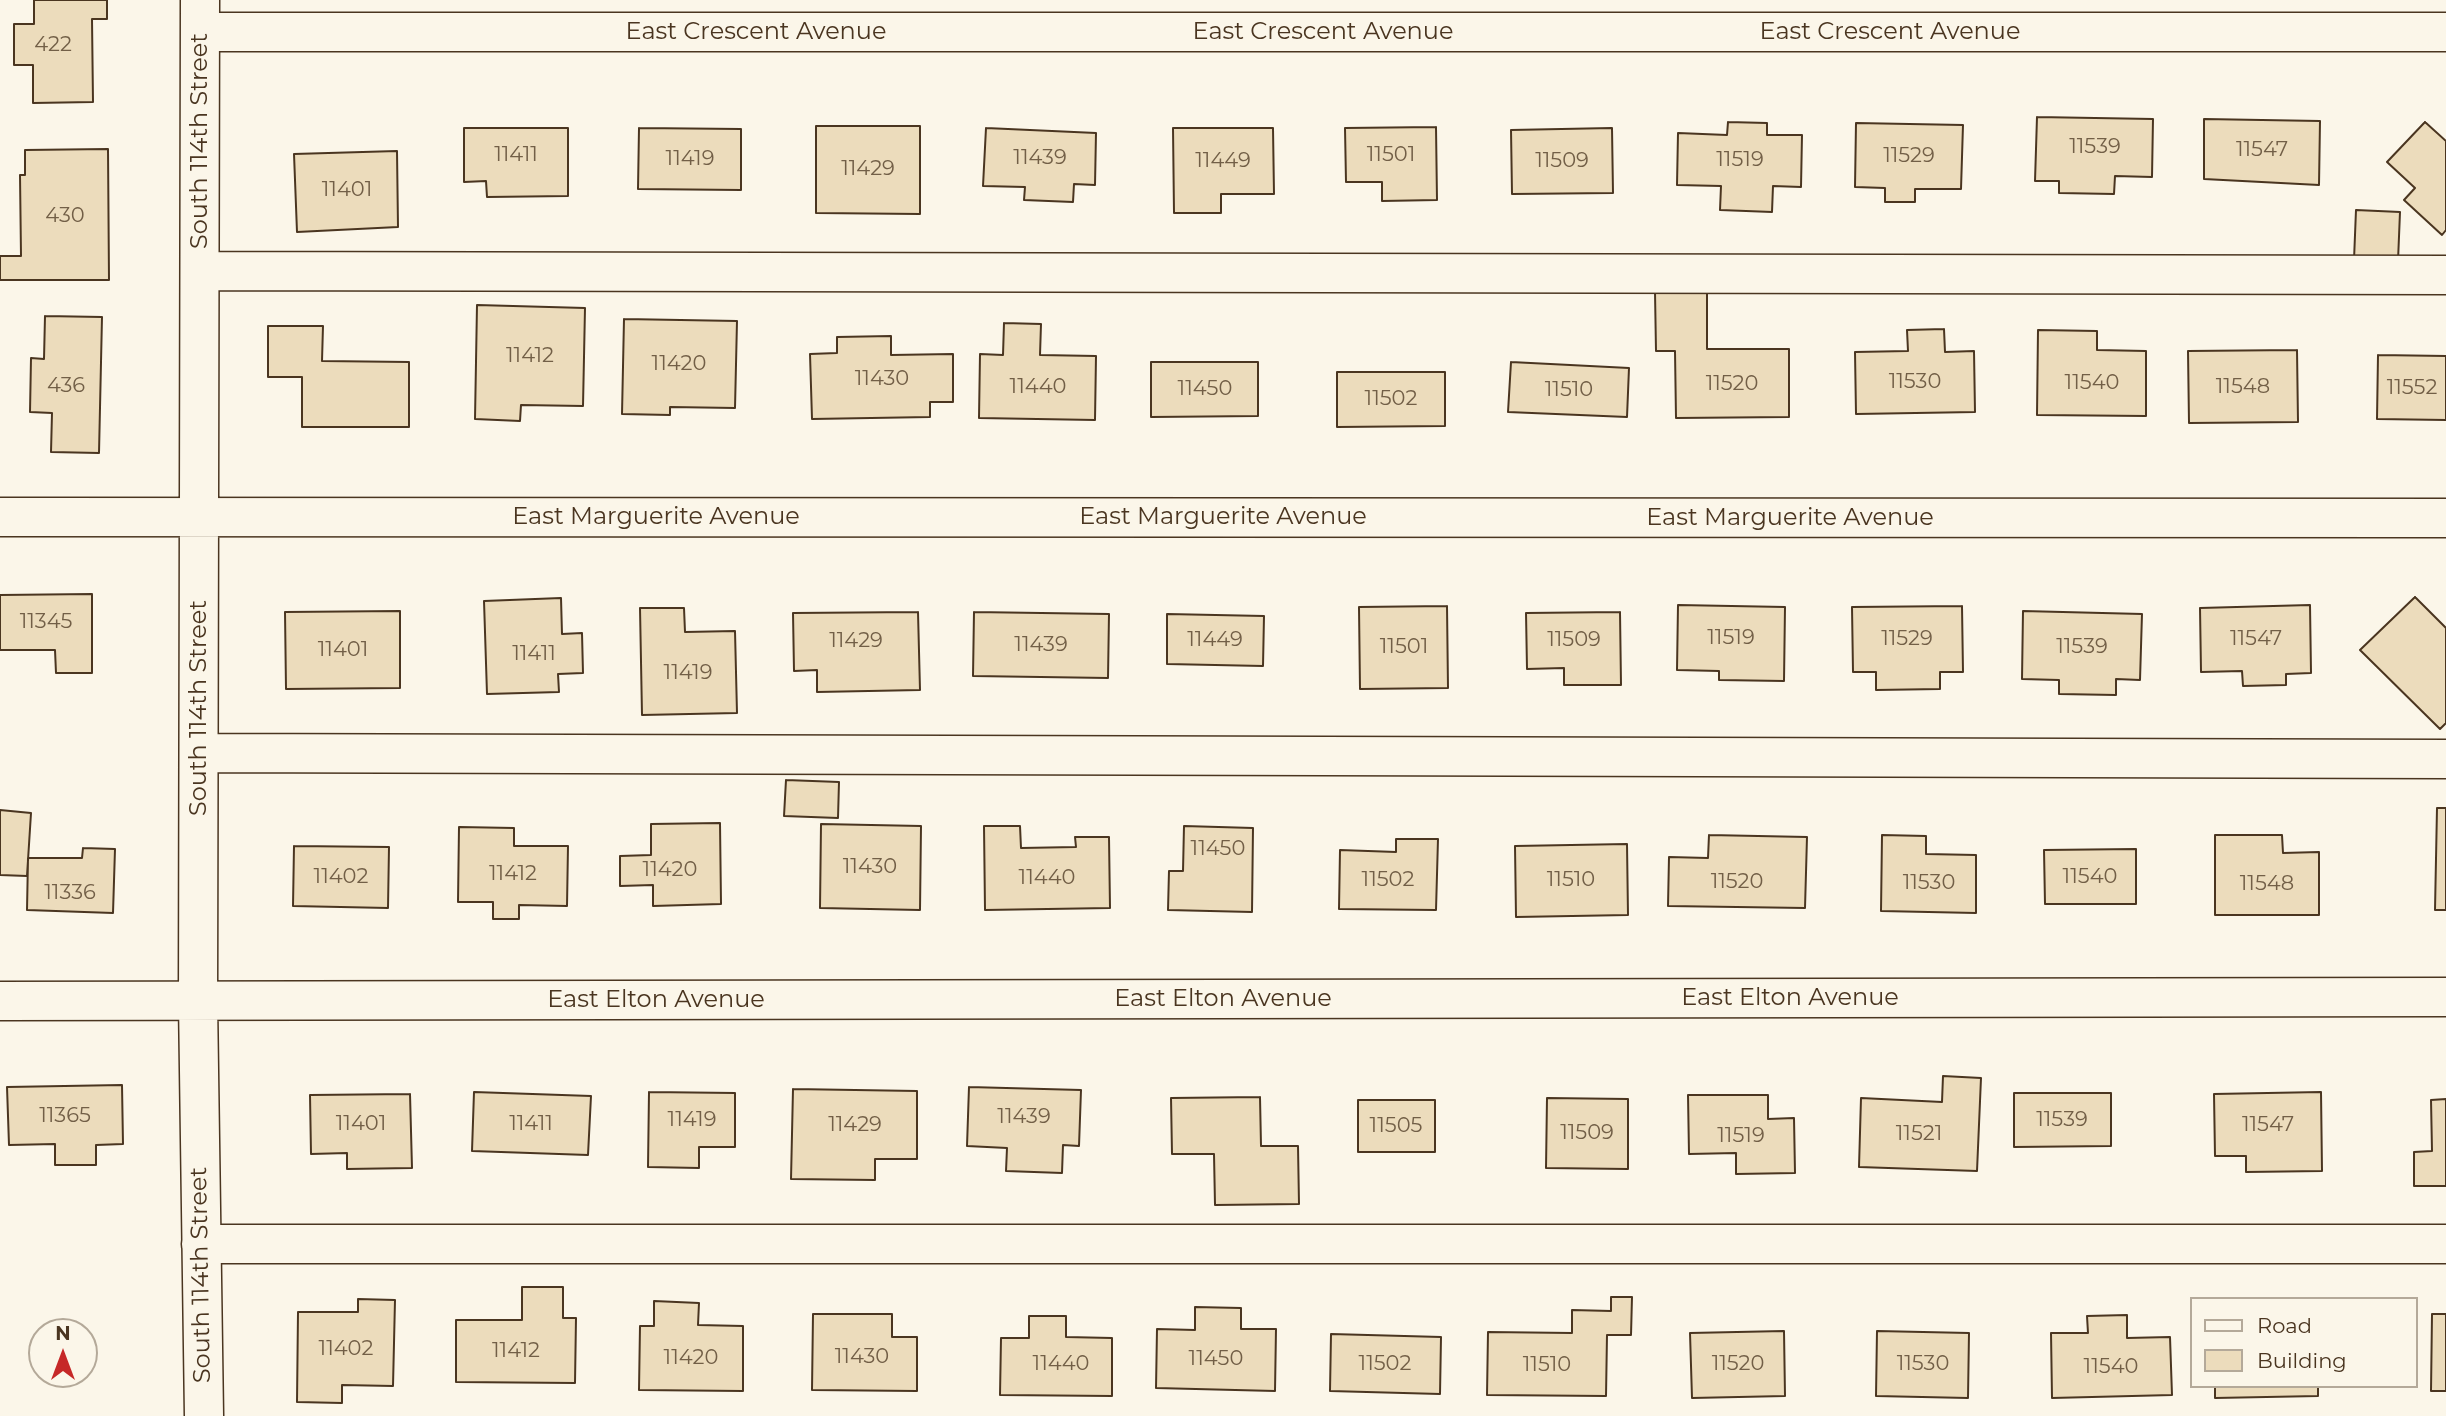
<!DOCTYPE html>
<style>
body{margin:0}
#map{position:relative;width:2446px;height:1416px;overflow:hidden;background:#fbf6e9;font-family:Montserrat,sans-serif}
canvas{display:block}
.legend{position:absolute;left:2190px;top:1297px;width:228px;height:91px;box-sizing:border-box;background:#fbf6e9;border:2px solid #b4a999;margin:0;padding:9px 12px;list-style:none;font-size:21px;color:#4a3520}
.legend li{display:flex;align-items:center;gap:14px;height:35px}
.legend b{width:35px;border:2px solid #b4a999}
.north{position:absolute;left:28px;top:1318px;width:70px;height:70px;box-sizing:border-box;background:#fbf6e9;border:2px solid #b4a999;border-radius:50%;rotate:0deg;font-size:19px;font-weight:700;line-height:28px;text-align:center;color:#4a3520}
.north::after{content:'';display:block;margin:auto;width:24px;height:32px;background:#c62828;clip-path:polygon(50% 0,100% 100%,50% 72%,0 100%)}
</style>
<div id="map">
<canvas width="2446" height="1416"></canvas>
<ul class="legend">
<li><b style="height:9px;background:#fbf6e9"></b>Road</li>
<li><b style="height:19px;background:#ecdcbc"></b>Building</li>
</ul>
<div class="north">N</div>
</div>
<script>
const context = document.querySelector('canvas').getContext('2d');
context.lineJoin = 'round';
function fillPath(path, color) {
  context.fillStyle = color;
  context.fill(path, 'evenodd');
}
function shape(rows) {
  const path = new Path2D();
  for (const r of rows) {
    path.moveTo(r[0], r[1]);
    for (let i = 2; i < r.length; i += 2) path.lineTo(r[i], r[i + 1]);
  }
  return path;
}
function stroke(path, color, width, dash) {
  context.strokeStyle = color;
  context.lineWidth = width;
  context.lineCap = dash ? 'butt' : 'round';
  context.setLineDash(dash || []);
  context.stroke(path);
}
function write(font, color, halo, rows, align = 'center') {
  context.font = font + ' Montserrat,sans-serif';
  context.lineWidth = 5;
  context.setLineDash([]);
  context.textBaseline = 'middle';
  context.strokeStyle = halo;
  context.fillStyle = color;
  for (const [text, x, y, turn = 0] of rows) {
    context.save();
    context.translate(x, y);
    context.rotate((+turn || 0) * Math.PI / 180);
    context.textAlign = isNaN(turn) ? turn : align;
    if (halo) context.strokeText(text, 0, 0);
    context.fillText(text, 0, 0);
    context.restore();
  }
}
const building = shape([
 [34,0,107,0,107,19,92,19,93,102,33,103,33,65,14,65,14,24,34,24,34,0],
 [2037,117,2153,119,2152,177,2115,176,2114,194,2059,193,2059,181,2035,181,2037,117],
 [2204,119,2320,121,2319,185,2204,179,2204,119],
 [1728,122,1767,123,1767,135,1802,135,1801,187,1773,186,1772,212,1720,210,1721,186,1677,185,1678,133,1727,135,1728,122],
 [2425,122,2446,141,2446,230,2442,235,2404,200,2415,188,2387,162,2425,122],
 [1856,123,1963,125,1961,189,1915,189,1915,202,1885,202,1885,188,1855,187,1856,123],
 [816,126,920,126,920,214,816,213,816,126],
 [1436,127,1437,200,1382,201,1382,182,1346,182,1345,128,1436,127],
 [464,128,568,128,568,196,487,197,486,181,464,182,464,128],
 [639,128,741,129,741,190,638,189,639,128],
 [986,128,1096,133,1095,185,1074,184,1073,202,1024,200,1025,187,983,186,986,128],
 [1173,128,1273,128,1274,194,1221,194,1221,213,1174,213,1173,128],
 [1612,128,1613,193,1512,194,1511,130,1612,128],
 [108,149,109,280,0,280,0,256,21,256,20,175,25,175,25,150,108,149],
 [397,151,398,227,297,232,294,154,397,151],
 [2356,210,2400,212,2398,261,2354,260,2356,210],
 [1655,292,1707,292,1707,349,1789,349,1789,417,1676,418,1675,351,1656,351,1655,292],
 [477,305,585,308,583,406,521,405,520,421,475,419,477,305],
 [45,316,102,317,99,453,51,452,52,413,30,412,31,358,44,359,45,316],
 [624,319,737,321,735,408,670,407,670,415,622,414,624,319],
 [1004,323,1041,324,1040,355,1096,356,1095,420,979,418,980,354,1003,355,1004,323],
 [268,326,323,326,322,361,409,362,409,427,302,427,302,377,268,377,268,326],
 [1944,329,1945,352,1974,351,1975,412,1856,414,1855,352,1908,351,1907,330,1944,329],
 [2038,330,2097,331,2097,350,2146,351,2146,416,2037,415,2038,330],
 [891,336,891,355,953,354,953,402,930,402,930,417,812,419,810,354,837,353,837,337,891,336],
 [2297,350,2298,422,2189,423,2188,351,2297,350],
 [2378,355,2446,356,2446,420,2377,419,2378,355],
 [1151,362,1258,362,1258,416,1151,417,1151,362],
 [1511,362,1629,368,1627,417,1508,412,1511,362],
 [1337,372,1445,372,1445,426,1337,427,1337,372],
 [92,594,92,673,56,673,55,650,0,650,0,595,92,594],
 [2415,597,2446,628,2446,723,2440,729,2360,650,2415,597],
 [561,598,562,634,582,633,583,673,558,674,559,692,487,694,484,601,561,598],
 [1678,605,1785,607,1784,681,1719,680,1719,671,1677,670,1678,605],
 [2310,605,2311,673,2286,674,2286,685,2243,686,2242,671,2201,672,2200,608,2310,605],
 [1447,606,1448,688,1360,689,1359,607,1447,606],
 [1962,606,1963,672,1940,672,1940,689,1876,690,1876,672,1853,672,1852,607,1962,606],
 [640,608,684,608,685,632,735,631,737,713,642,715,640,608],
 [400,611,400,688,286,689,285,612,400,611],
 [2023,611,2142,614,2140,680,2116,679,2116,695,2059,694,2059,680,2022,679,2023,611],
 [918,612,920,690,817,692,817,670,794,671,793,613,918,612],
 [974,612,1109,614,1108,678,973,676,974,612],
 [1620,612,1621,685,1564,685,1564,668,1527,669,1526,613,1620,612],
 [1167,614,1264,616,1263,666,1167,664,1167,614],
 [786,780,839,782,838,818,784,816,786,780],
 [2437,808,2446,808,2446,910,2435,910,2437,808],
 [0,810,31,813,27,876,0,875,0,810],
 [720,823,721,904,653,906,653,885,620,886,620,856,651,855,651,824,720,823],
 [821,824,921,826,920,910,820,908,821,824],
 [984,826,1020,826,1021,848,1076,847,1075,837,1109,837,1110,908,985,910,984,826],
 [1184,826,1253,828,1252,912,1168,910,1169,871,1183,871,1184,826],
 [459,827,514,828,514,846,568,846,567,906,519,905,519,919,493,919,493,902,458,902,459,827],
 [1709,835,1807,837,1805,908,1668,906,1669,857,1708,858,1709,835],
 [1882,835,1926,836,1926,854,1976,855,1976,913,1881,911,1882,835],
 [2215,835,2282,835,2283,853,2319,852,2319,915,2215,915,2215,835],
 [1396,839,1438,839,1436,910,1339,909,1340,850,1396,852,1396,839],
 [1627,844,1628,915,1516,917,1515,846,1627,844],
 [294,846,389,847,388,908,293,906,294,846],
 [83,848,115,849,113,913,27,910,28,858,82,858,83,848],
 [2136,849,2136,904,2045,904,2044,850,2136,849],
 [1943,1076,1981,1078,1977,1171,1859,1167,1861,1098,1942,1102,1943,1076],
 [122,1085,123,1144,96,1145,96,1165,55,1165,55,1144,9,1145,7,1087,122,1085],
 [969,1087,1081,1090,1079,1146,1063,1145,1062,1173,1006,1171,1007,1148,967,1146,969,1087],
 [793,1089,917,1091,917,1159,875,1159,875,1180,791,1179,793,1089],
 [474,1092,591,1096,588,1155,472,1151,474,1092],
 [649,1092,735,1093,735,1147,699,1147,699,1168,648,1167,649,1092],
 [2321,1092,2322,1171,2246,1172,2246,1156,2215,1156,2214,1094,2321,1092],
 [2014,1093,2111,1093,2111,1146,2014,1147,2014,1093],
 [410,1094,412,1168,347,1169,347,1153,311,1154,310,1095,410,1094],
 [1688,1095,1768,1095,1768,1119,1794,1118,1795,1173,1736,1174,1736,1153,1689,1154,1688,1095],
 [1260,1097,1261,1146,1298,1146,1299,1204,1215,1205,1214,1154,1172,1154,1171,1098,1260,1097],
 [1547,1098,1628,1099,1628,1169,1546,1168,1547,1098],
 [2446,1099,2446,1186,2414,1186,2414,1152,2432,1151,2431,1100,2446,1099],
 [1358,1100,1435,1100,1435,1152,1358,1152,1358,1100],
 [522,1287,563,1287,563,1318,576,1318,575,1383,456,1382,456,1320,522,1320,522,1287],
 [1611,1297,1632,1297,1631,1335,1607,1335,1606,1396,1487,1395,1488,1332,1572,1333,1572,1310,1611,1311,1611,1297],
 [358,1299,395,1300,393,1386,342,1385,342,1403,297,1402,298,1312,358,1312,358,1299],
 [654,1301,699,1303,698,1325,743,1326,743,1391,639,1390,640,1326,654,1326,654,1301],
 [1195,1307,1241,1308,1241,1329,1276,1329,1275,1391,1156,1388,1157,1329,1195,1330,1195,1307],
 [813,1314,892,1314,892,1337,917,1337,917,1391,812,1390,813,1314],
 [2432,1314,2446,1314,2446,1391,2431,1391,2432,1314],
 [2127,1315,2127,1338,2170,1337,2172,1395,2052,1398,2051,1333,2088,1333,2087,1316,2127,1315],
 [1029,1316,1066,1316,1066,1337,1112,1338,1112,1396,1000,1395,1001,1338,1029,1338,1029,1316],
 [1784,1331,1785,1396,1692,1398,1690,1333,1784,1331],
 [1877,1331,1969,1333,1968,1398,1876,1396,1877,1331],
 [1331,1334,1441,1337,1440,1394,1330,1391,1331,1334],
 [2215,1386,2318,1386,2318,1396,2215,1398,2215,1386]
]);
fillPath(building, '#ecdcbc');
stroke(building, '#4a3520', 2);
const minor = shape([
 [200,0,198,1001,204,1416],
 [200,32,2446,32],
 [200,271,2446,275],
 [0,517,2446,518],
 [199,753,2446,759],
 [0,1001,2446,997],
 [201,1244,2446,1244]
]);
stroke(minor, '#4a3520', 41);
stroke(minor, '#fbf6e9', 38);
write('21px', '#725f47', null, [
 ["422",53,45],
 ["11539",2095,147],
 ["11547",2262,150],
 ["11411",516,155],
 ["11501",1391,155],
 ["11529",1909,156],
 ["11439",1040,158],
 ["11419",690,159],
 ["11519",1740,160],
 ["11449",1223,161],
 ["11509",1562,161],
 ["11429",868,169],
 ["11401",347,190],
 ["430",65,216],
 ["11412",530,356],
 ["11420",679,364],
 ["11430",882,379],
 ["11530",1915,382],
 ["11540",2092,383],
 ["11520",1732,384],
 ["436",66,386],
 ["11440",1038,387],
 ["11548",2243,387],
 ["11552",2412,388],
 ["11450",1205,389],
 ["11510",1569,390],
 ["11502",1391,399],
 ["11345",46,622],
 ["11519",1731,638],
 ["11529",1907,639],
 ["11547",2256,639],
 ["11449",1215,640],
 ["11509",1574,640],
 ["11429",856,641],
 ["11439",1041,645],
 ["11501",1404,647],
 ["11539",2082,647],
 ["11401",343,650],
 ["11411",534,654],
 ["11419",688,673],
 ["11450",1218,849],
 ["11430",870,867],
 ["11420",670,870],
 ["11412",513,874],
 ["11402",341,877],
 ["11540",2090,877],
 ["11440",1047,878],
 ["11502",1388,880],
 ["11510",1571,880],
 ["11520",1737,882],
 ["11530",1929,883],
 ["11548",2267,884],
 ["11336",70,893],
 ["11365",65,1116],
 ["11439",1024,1117],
 ["11419",692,1120],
 ["11539",2062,1120],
 ["11401",361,1124],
 ["11411",531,1124],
 ["11429",855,1125],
 ["11547",2268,1125],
 ["11505",1396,1126],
 ["11509",1587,1133],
 ["11521",1919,1134],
 ["11519",1741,1136],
 ["11402",346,1349],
 ["11412",516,1351],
 ["11430",862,1357],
 ["11420",691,1358],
 ["11450",1216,1359],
 ["11440",1061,1364],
 ["11502",1385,1364],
 ["11520",1738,1364],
 ["11530",1923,1364],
 ["11510",1547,1365],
 ["11540",2111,1367]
]);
write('24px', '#4a3520', '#fbf6e9', [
 ["East Crescent Avenue",756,32],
 ["East Crescent Avenue",1323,32],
 ["East Crescent Avenue",1890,32],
 ["South 114th Street",200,141,-90],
 ["East Marguerite Avenue",656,517],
 ["East Marguerite Avenue",1223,517],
 ["East Marguerite Avenue",1790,518],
 ["South 114th Street",199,708,-90],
 ["East Elton Avenue",1790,998],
 ["East Elton Avenue",1223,999],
 ["East Elton Avenue",656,1000],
 ["South 114th Street",201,1275,-91]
]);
</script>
